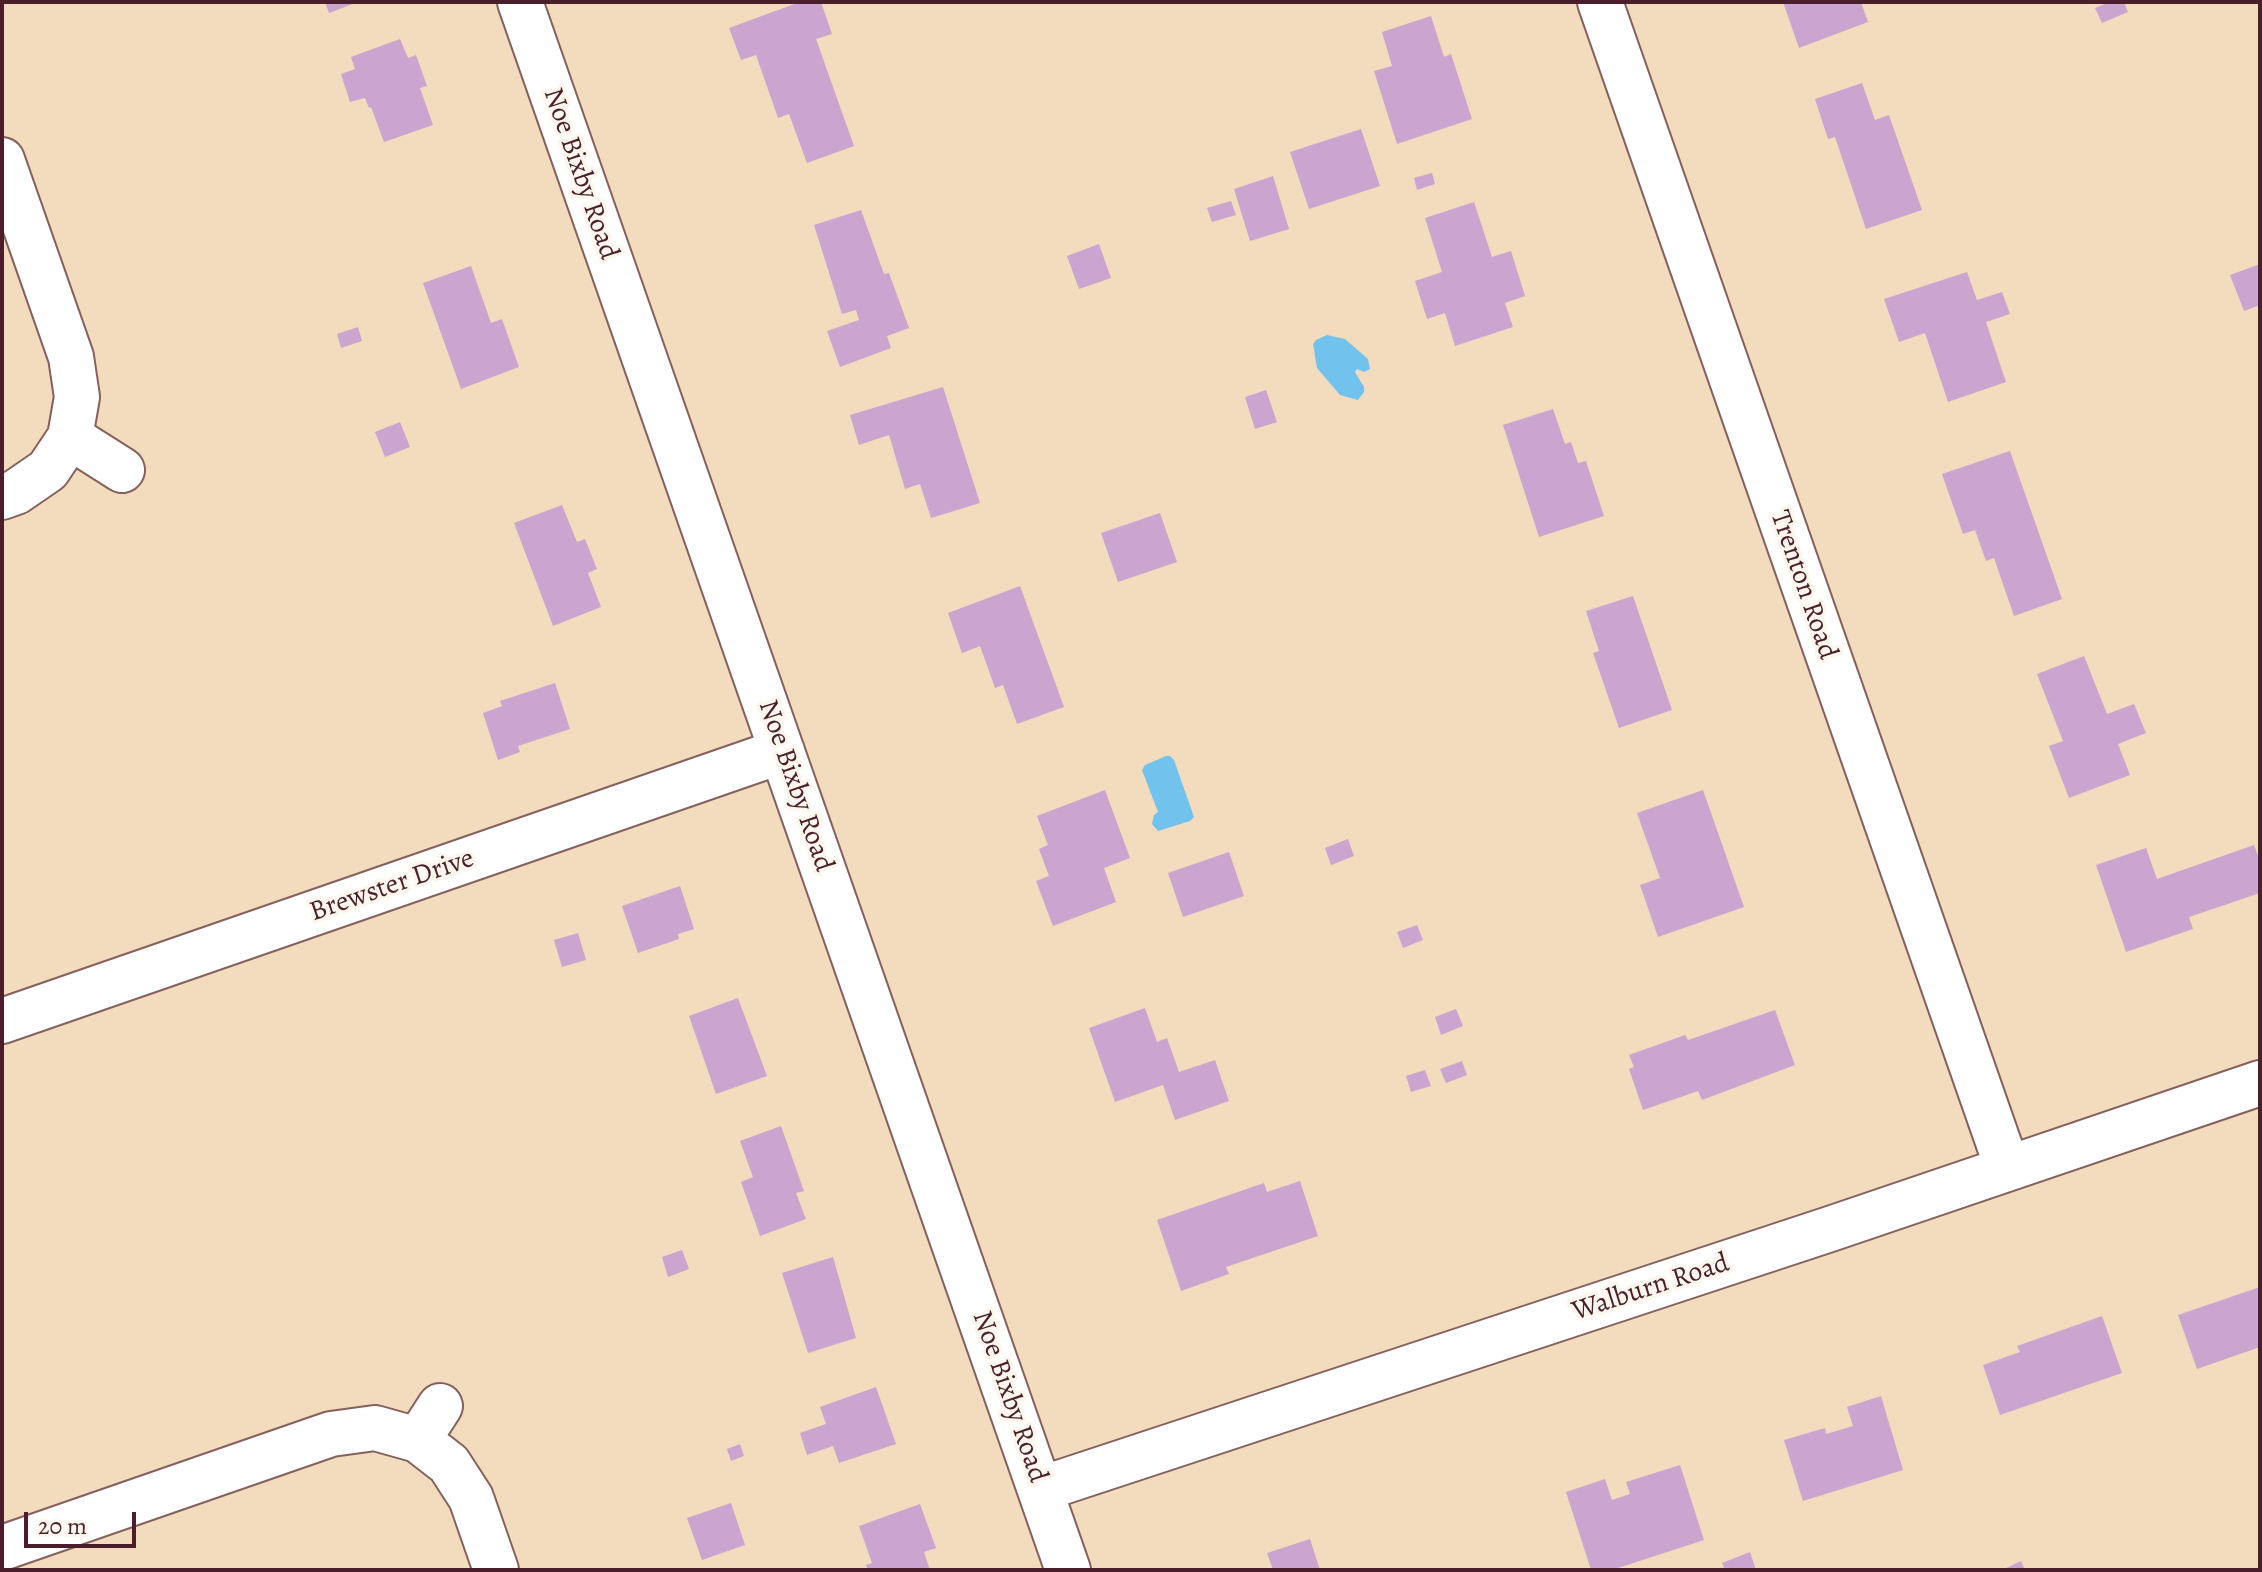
<!DOCTYPE html>
<style>
body{margin:0}
#map{position:relative;width:2262px;height:1572px;overflow:hidden;background:#f2dcbd;font-family:Alegreya,serif}
canvas{display:block}
.frame{position:absolute;inset:0;border:4px solid #4a1f2b;pointer-events:none}
.scale{position:absolute;left:24px;top:1512px;width:112px;height:36px;box-sizing:border-box;border:4px solid #4a1f2b;border-top:0;padding-left:10px;font-size:24px;line-height:28px;white-space:nowrap;color:#4a1f2b;-webkit-text-stroke:6px #fbf7ec;paint-order:stroke}
</style>
<div id="map">
<canvas width="2262" height="1572"></canvas>
<div class="frame"></div>
<div class="scale">20 m</div>
</div>
<script>
const context = document.querySelector('canvas').getContext('2d');
context.lineJoin = 'round';
function fillPath(path, color) {
  context.fillStyle = color;
  context.fill(path, 'evenodd');
}
function shape(rows) {
  const path = new Path2D();
  for (const r of rows) {
    path.moveTo(r[0], r[1]);
    for (let i = 2; i < r.length; i += 2) path.lineTo(r[i], r[i + 1]);
  }
  return path;
}
function stroke(path, color, width, dash) {
  context.strokeStyle = color;
  context.lineWidth = width;
  context.lineCap = dash ? 'butt' : 'round';
  context.setLineDash(dash || []);
  context.stroke(path);
}
function write(font, color, halo, rows, align = 'center') {
  context.font = font + ' Alegreya,serif';
  context.lineWidth = 7;
  context.setLineDash([]);
  context.textBaseline = 'middle';
  context.strokeStyle = halo;
  context.fillStyle = color;
  for (const [text, x, y, turn = 0] of rows) {
    context.save();
    context.translate(x, y);
    context.rotate((+turn || 0) * Math.PI / 180);
    context.textAlign = isNaN(turn) ? turn : align;
    if (halo) context.strokeText(text, 0, 0);
    context.fillText(text, 0, 0);
    context.restore();
  }
}
fillPath(shape([
 [1327,335,1345,339,1368,359,1370,369,1364,372,1357,369,1355,372,1364,387,1364,392,1358,400,1340,395,1317,368,1313,344,1316,340],
 [1166,756,1170,756,1174,760,1194,817,1190,821,1158,831,1152,824,1154,815,1158,812,1142,770,1145,765]
]), '#71c3ed');
fillPath(shape([
 [325,2,358,2,329,13],
 [800,2,821,2,832,34,816,39,854,146,807,163,789,114,778,118,756,55,741,60,729,28],
 [1783,2,1861,2,1868,22,1799,48],
 [2110,2,2124,2,2128,12,2102,23,2095,8],
 [1431,16,1444,57,1451,54,1472,119,1397,144,1374,71,1392,66,1382,32],
 [400,39,408,58,416,55,427,86,420,88,433,125,384,142,371,107,369,108,365,98,350,102,341,74,355,69,351,57],
 [1862,83,1875,120,1889,115,1922,210,1866,229,1835,137,1828,139,1815,99],
 [1361,129,1380,186,1309,209,1290,152],
 [1432,173,1435,184,1417,190,1414,178],
 [1273,176,1289,229,1250,241,1234,189],
 [1231,201,1236,215,1212,222,1207,208],
 [1474,202,1492,257,1511,251,1525,296,1505,303,1513,327,1455,346,1445,313,1427,319,1415,281,1442,272,1425,218],
 [861,210,884,274,889,273,909,328,887,336,891,348,840,367,827,331,859,320,856,310,842,314,814,225],
 [1099,244,1111,278,1079,289,1067,256],
 [2260,264,2260,305,2244,311,2230,275],
 [471,266,491,323,502,319,519,367,461,389,423,283],
 [1967,272,1977,300,2002,292,2010,314,1986,322,2006,382,1948,402,1925,333,1899,342,1884,299],
 [358,327,362,341,341,348,337,334],
 [943,387,980,503,931,518,920,484,905,489,889,435,859,445,850,415],
 [1266,390,1277,422,1255,429,1245,397],
 [1553,409,1565,444,1571,442,1578,463,1586,461,1604,516,1539,537,1503,425],
 [400,422,410,447,385,457,375,432],
 [2010,451,2062,599,2014,616,1994,558,1986,561,1975,530,1963,534,1942,474],
 [562,505,577,542,585,539,597,569,588,573,601,607,553,626,514,523],
 [1160,513,1177,562,1118,582,1101,533],
 [1020,586,1064,707,1017,724,1003,685,995,688,980,646,962,653,948,613],
 [1633,596,1672,710,1619,728,1593,653,1599,651,1586,611],
 [2084,656,2107,714,2134,704,2146,733,2118,744,2130,775,2069,798,2049,746,2063,741,2037,674],
 [555,683,570,729,518,746,520,752,498,760,483,713,502,706,500,701],
 [1105,790,1130,858,1104,868,1116,902,1053,926,1036,881,1049,876,1039,849,1048,845,1037,816],
 [1703,790,1744,907,1658,937,1640,885,1660,878,1637,813],
 [1348,839,1354,856,1331,865,1325,848],
 [2254,845,2260,861,2260,893,2189,917,2193,929,2126,952,2096,865,2146,848,2157,879],
 [1229,852,1244,896,1183,917,1168,873],
 [680,886,694,929,678,934,679,939,638,953,622,906],
 [1417,925,1423,940,1403,948,1397,932],
 [578,933,586,960,562,967,554,940],
 [738,998,767,1076,716,1094,689,1016],
 [1145,1008,1157,1042,1167,1038,1179,1072,1215,1060,1229,1101,1175,1120,1163,1085,1115,1102,1089,1028],
 [1456,1009,1463,1026,1441,1035,1435,1017],
 [1775,1010,1795,1065,1702,1100,1698,1091,1643,1110,1629,1069,1634,1067,1629,1055,1685,1035,1688,1040],
 [1462,1061,1467,1075,1446,1083,1440,1069],
 [1425,1070,1431,1086,1411,1092,1406,1076],
 [781,1126,804,1191,796,1193,806,1219,760,1236,741,1182,753,1177,740,1141],
 [1300,1181,1318,1236,1226,1267,1229,1274,1181,1291,1157,1220,1264,1183,1267,1192],
 [682,1250,689,1269,668,1277,662,1257],
 [833,1257,856,1338,808,1353,782,1273],
 [2260,1287,2260,1347,2197,1369,2178,1315],
 [2102,1316,2122,1373,2000,1415,1983,1365,2020,1352,2017,1346],
 [876,1387,896,1444,839,1463,833,1446,807,1455,800,1433,826,1424,820,1407],
 [1881,1396,1903,1470,1803,1501,1784,1440,1825,1428,1826,1434,1853,1426,1847,1407],
 [740,1444,744,1456,731,1461,727,1449],
 [1680,1465,1704,1540,1612,1570,1591,1570,1566,1492,1605,1479,1612,1500,1630,1494,1626,1482],
 [731,1503,745,1545,702,1560,687,1518],
 [920,1504,936,1548,924,1552,930,1570,868,1570,866,1565,872,1563,859,1526],
 [1310,1539,1320,1570,1273,1570,1267,1553],
 [1750,1552,1756,1570,1725,1570,1722,1563],
 [2021,1561,2025,1570,2002,1570]
]), '#cba4cf');
const minor = shape([
 [520,2,1068,1570],
 [1600,2,2007,1167],
 [2,160,71,357,77,397,70,437,48,470,16,492,2,497],
 [70,437,122,470],
 [2,1021,782,751],
 [418,1440,440,1406],
 [1041,1489,1830,1229,2260,1083],
 [2,1548,331,1434,375,1428,418,1440,449,1464,471,1498,496,1570]
]);
stroke(minor, '#85615e', 48);
stroke(minor, '#fff', 44);
write('28px', '#4a1f2b', '#fbf7ec', [
 ["Noe Bixby Road",580,174,71],
 ["Trenton Road",1803,585,71],
 ["Noe Bixby Road",795,786,71],
 ["Brewster Drive",392,886,-19],
 ["Walburn Road",1651,1288,-18],
 ["Noe Bixby Road",1009,1397,71]
]);
</script>
